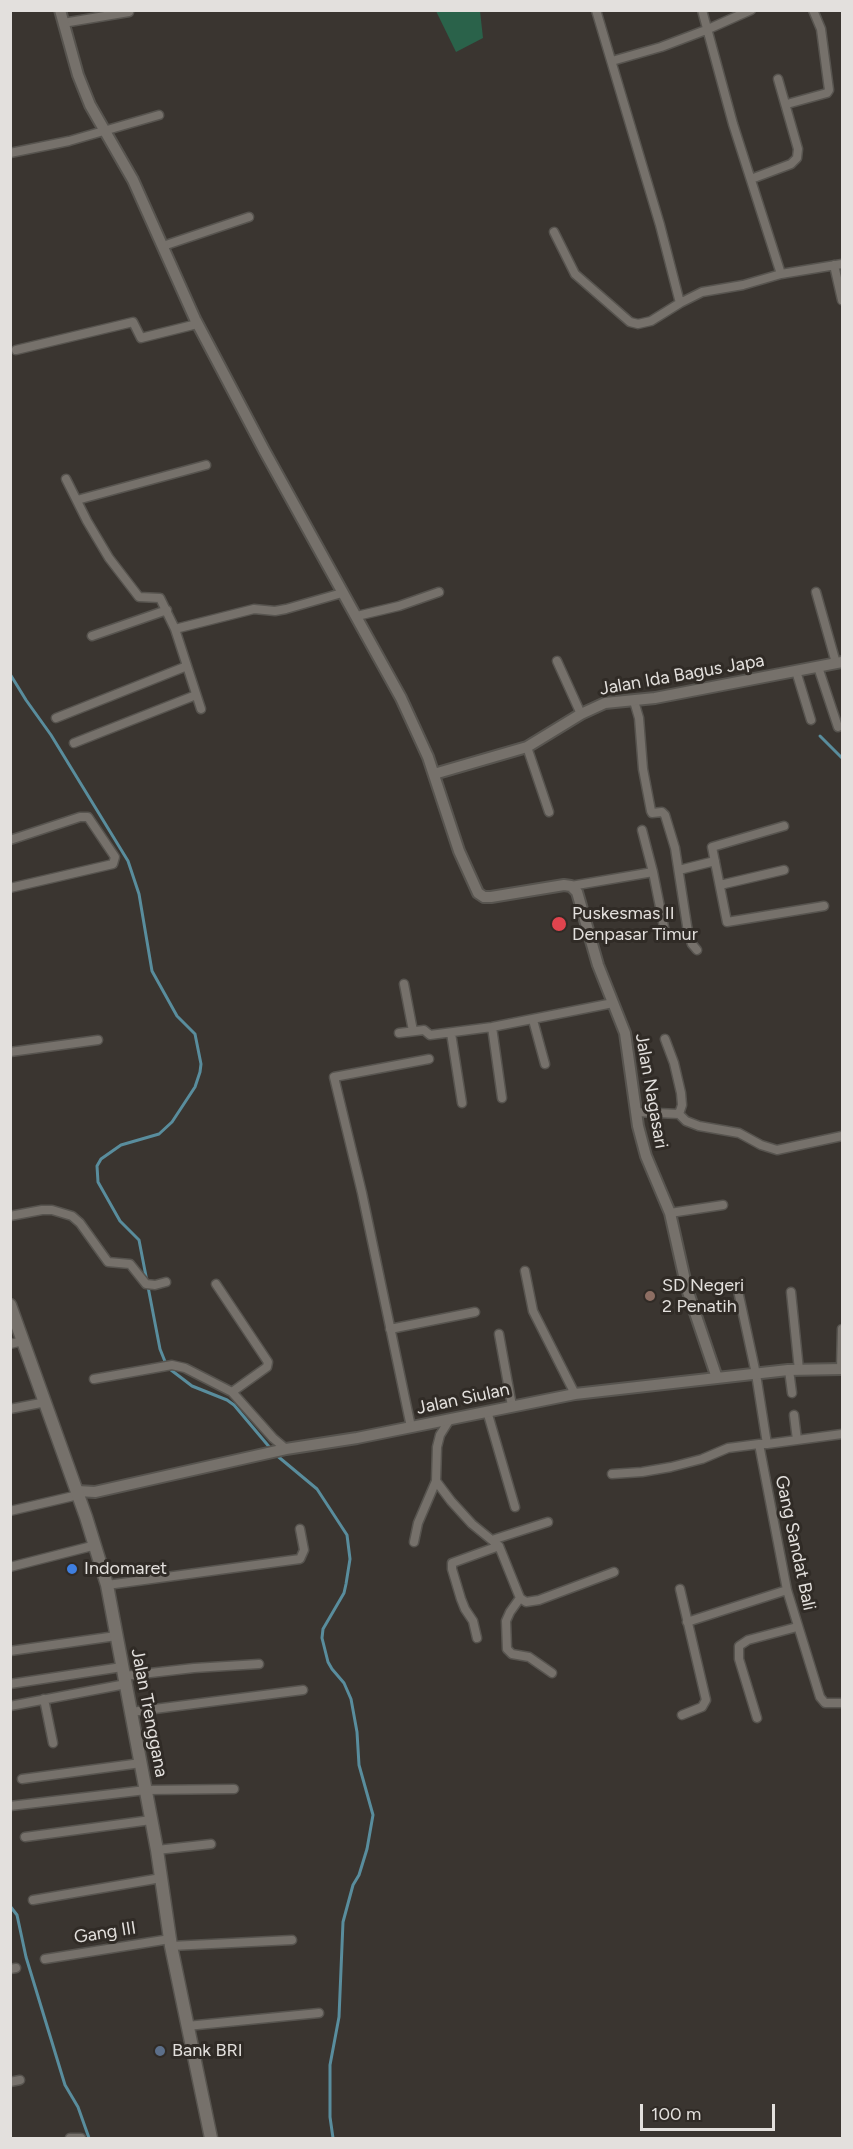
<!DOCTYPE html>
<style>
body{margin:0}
#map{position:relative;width:853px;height:2149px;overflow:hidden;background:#3a3530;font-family:Figtree,sans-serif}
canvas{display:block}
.frame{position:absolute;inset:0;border:12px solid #e3e0dd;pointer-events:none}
.scale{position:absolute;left:640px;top:2104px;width:135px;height:27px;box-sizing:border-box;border:3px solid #e3e0dd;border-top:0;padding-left:8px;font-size:18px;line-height:21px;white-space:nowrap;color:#e3e0dd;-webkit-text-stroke:4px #302b26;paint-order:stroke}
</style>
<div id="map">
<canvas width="853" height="2149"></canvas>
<div class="frame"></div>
<div class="scale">100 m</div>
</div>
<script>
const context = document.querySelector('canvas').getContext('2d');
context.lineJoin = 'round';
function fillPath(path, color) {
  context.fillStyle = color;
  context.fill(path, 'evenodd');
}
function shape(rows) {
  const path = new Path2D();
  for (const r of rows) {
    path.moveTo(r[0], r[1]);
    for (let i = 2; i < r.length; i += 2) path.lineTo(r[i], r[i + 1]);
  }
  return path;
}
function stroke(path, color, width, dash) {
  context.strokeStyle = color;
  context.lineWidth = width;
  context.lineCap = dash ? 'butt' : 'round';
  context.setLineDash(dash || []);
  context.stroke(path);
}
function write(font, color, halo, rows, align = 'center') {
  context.font = font + ' Figtree,sans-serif';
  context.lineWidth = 6;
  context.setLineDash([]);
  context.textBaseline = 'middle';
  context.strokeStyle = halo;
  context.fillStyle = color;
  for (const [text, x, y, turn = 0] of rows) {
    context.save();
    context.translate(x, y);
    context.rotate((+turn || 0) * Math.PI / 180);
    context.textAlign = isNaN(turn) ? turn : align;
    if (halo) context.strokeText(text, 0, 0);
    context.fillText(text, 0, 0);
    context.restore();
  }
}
fillPath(shape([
 [436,11,480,11,483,38,456,52]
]), '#2a624a');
stroke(shape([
 [10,674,26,700,51,735,128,861,139,894,152,971,177,1016,195,1034,201,1064,200,1072,195,1087,172,1122,159,1134,121,1145,101,1159,97,1166,98,1182,120,1221,139,1240,160,1349,166,1364,171,1370,192,1386,227,1400,234,1405,271,1449],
 [820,736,842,758],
 [275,1454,317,1489,347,1535,350,1559,346,1584,344,1593,323,1629,322,1638,328,1662,332,1669,344,1683,351,1699,357,1732,359,1765,373,1815,367,1849,359,1875,353,1885,343,1922,339,2017,330,2065,330,2117,333,2138],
 [10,1906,17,1915,26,1957,65,2085,78,2107,89,2138]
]), '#598d9d', 3);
const minor = shape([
 [596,10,660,225,680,303],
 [702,10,733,124,781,274],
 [63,23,129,12],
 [612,61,661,47,706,30,751,10],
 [787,104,827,93,829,90,821,29,813,10],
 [10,153,69,141,159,115],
 [751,179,791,164,797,158,798,149,778,79],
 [554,232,575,274,630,322,638,324,651,321,680,303,702,292,743,285,781,274,842,264],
 [163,246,249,217],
 [834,265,842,300],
 [16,350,133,322,141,338,197,324],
 [66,479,87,521,109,558,139,597,160,598,175,629,254,609,275,611,286,609,342,593],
 [77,500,206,465],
 [816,592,836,663],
 [357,616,399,606,439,592],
 [175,629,201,709],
 [92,636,167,610],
 [557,661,581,714],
 [818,667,838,727],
 [796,671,811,720],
 [634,701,639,718,643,769,651,811,652,813,662,812,665,815,675,848,688,932,692,944,697,950],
 [56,718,187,666],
 [74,743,196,695],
 [527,747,549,812],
 [784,826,712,847,727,922,824,906],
 [10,840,80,817,88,817,115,857,113,864,10,888],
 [679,870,715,861],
 [653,872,665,932],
 [720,885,784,870],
 [571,886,653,872,642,830],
 [404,984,413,1031],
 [533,1020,545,1064],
 [492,1027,502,1098],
 [399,1033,424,1030,430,1035,492,1027,613,1003],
 [451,1033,462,1103],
 [10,1052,98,1040],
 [636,1112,679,1114,682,1105,681,1093,674,1063,665,1039],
 [679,1114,686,1121,699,1126,739,1133,761,1145,777,1150,842,1136],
 [670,1213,723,1205],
 [10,1216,42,1210,52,1210,72,1216,80,1223,108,1262,130,1264,146,1284,155,1285,166,1282],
 [525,1271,533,1311,575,1394],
 [216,1284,268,1362,267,1367,232,1392,273,1438,286,1449],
 [737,1286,756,1374,767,1444,759,1444,787,1590,820,1697,825,1703,842,1703],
 [791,1292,799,1370],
 [390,1329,475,1312],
 [499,1334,512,1406],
 [10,1344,23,1341],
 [841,1369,842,1329],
 [789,1370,792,1393],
 [94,1379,172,1365,185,1368,232,1392],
 [10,1409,46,1402],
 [487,1411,515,1507],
 [794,1415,797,1440],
 [450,1419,440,1435,437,1447,436,1481,451,1501,472,1524,499,1546,452,1563,452,1569,461,1599,465,1609,473,1621,477,1638],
 [411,1427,362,1193,334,1077,429,1059],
 [767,1444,842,1434],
 [612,1474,642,1472,671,1467,702,1459,728,1448,759,1444],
 [10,1511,78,1495],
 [492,1540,548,1522],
 [414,1542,418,1523,436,1481],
 [499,1546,520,1598,510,1612,506,1621,507,1649,512,1654,529,1657,552,1673],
 [10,1567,96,1545],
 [107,1585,300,1559,304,1550,300,1529],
 [680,1589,706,1700,702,1707,682,1715],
 [520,1598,526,1602,539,1600,614,1572],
 [687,1622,787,1590],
 [10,1651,116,1636],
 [124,1676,194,1668,259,1664],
 [10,1684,122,1667],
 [44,1699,53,1743],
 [10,1706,126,1684],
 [131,1712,303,1690],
 [757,1718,739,1659,739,1646,748,1640,797,1627],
 [22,1779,141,1763],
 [10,1806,146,1790,234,1789],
 [25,1837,151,1820],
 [157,1850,211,1844],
 [33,1900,161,1878],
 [171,1946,292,1940],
 [45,1959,170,1939],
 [10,1969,16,1968],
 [187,2026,319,2013],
 [10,2082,20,2080],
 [70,2138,81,2138]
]);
const tertiary = shape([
 [60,10,78,75,90,105,133,180,195,319,264,450,401,698,428,757,459,851,478,893,484,897,491,897,564,885,571,886,577,892,598,965,625,1033,638,1126,646,1156,670,1213,687,1289,717,1378],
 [434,774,527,747,581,714,605,703,655,698,842,662],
 [77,1491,95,1492,286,1449,357,1438,575,1394,788,1370,842,1369]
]);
const secondary = shape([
 [10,1305,86,1517,107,1585,157,1850,171,1946,211,2138]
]);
stroke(minor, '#57544f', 11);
stroke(tertiary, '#57544f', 14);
stroke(secondary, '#57544f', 15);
stroke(minor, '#76716b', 8);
stroke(tertiary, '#76716b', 10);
stroke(secondary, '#76716b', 12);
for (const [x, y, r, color] of [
 [559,924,8,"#e0444e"],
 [650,1296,6,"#8d6e63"],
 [72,1569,6,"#3f7fe0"],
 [160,2051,6,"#5c6f8a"]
]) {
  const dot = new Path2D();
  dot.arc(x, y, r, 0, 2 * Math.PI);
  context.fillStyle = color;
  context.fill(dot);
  stroke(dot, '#302b26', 2);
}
write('18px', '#e3e0dd', '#302b26', [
 ["Jalan Ida Bagus Japa",682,675,-10],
 ["Jalan Nagasari",651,1091,80],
 ["Jalan Siulan",463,1399,-12],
 ["Gang Sandat Bali",795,1543,78],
 ["Jalan Trenggana",149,1713,79],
 ["Gang III",105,1933,-9]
]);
write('18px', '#e3e0dd', '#302b26', [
 ["Puskesmas II",572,914],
 ["Denpasar Timur",572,935],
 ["SD Negeri",662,1286],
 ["2 Penatih",662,1307],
 ["Indomaret",84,1569],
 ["Bank BRI",172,2051]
], 'left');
</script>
